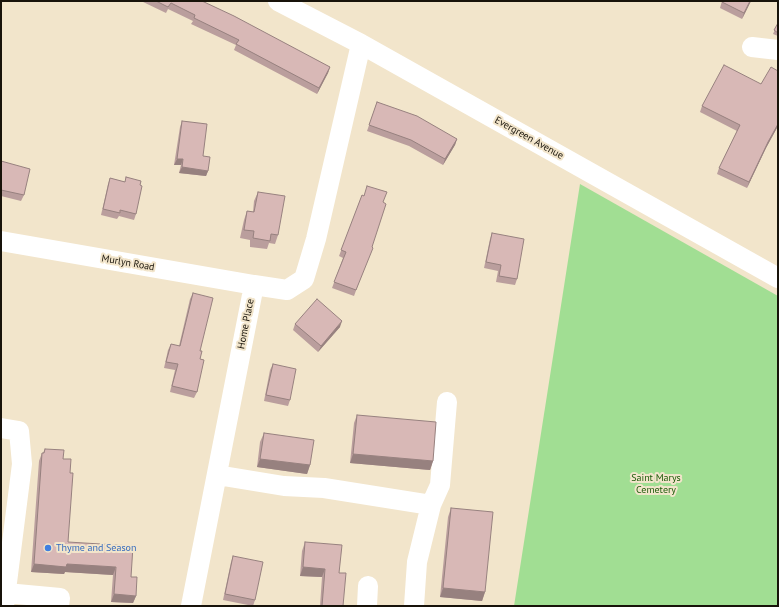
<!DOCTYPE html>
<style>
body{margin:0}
#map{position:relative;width:779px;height:607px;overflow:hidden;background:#f2e5cb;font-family:"PT Sans",sans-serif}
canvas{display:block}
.frame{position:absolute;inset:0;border:2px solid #18130a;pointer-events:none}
</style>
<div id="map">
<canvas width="779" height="607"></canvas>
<div class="frame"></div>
</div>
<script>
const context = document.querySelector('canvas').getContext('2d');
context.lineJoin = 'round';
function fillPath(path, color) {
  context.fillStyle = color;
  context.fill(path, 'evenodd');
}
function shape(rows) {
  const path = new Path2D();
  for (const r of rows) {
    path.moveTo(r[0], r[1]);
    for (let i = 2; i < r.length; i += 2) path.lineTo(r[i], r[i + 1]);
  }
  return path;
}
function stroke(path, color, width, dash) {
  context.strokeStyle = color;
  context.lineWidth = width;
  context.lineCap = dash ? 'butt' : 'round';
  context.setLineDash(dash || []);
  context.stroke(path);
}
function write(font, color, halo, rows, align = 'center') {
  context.font = font + ' "PT Sans",sans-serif';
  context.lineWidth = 4;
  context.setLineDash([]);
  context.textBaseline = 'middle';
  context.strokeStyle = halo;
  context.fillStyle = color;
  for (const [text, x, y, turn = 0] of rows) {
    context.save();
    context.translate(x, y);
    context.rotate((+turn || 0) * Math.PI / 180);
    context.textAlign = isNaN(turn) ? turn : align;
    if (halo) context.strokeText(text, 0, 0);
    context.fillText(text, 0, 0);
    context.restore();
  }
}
fillPath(shape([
 [580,184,778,296,778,606,514,606]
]), '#a1de93');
stroke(shape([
 [278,1,361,44,778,278],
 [752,47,778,50],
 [1,241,254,285],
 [1,428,19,431,22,464,4,606],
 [217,475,284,486,324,488,431,505,417,562,414,606],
 [431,505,440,485,447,402],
 [6,593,60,598,59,606],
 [191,606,254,285,287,290,304,279,316,239,361,44],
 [367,606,368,586]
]), '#fff', 20);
fillPath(shape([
 [141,1,202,1,330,67,328,73,317,94,234,50,236,45,191,24,193,21,168,9,166,13],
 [722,1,751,1,742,19,720,8],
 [778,23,778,36,773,34],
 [778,71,778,126,766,148,747,188,717,174,719,168,737,131,700,112,702,106,761,84],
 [377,102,457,139,455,145,443,165,409,146,367,131],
 [182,121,203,156,208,171,206,176,179,173,181,165,174,165,180,127],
 [1,161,24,195,21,201,1,196],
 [126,177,140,185,136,214,134,220,119,216,117,219,101,215,108,184,110,178,125,182],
 [258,192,278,235,275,244,269,243,267,249,250,247,250,240,240,238,244,220,247,211,253,212,254,201],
 [362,195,383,202,372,247,354,296,332,288,343,258,339,256],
 [492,233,517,279,515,285,496,282,498,271,484,268,490,239],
 [193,293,200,351,200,359,197,392,194,398,170,392,175,370,164,368,168,350,171,344,179,346,190,299],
 [295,324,340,327,318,352,293,330],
 [273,364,290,400,288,406,264,401,270,370],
 [357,415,433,461,430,470,350,463,354,423],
 [264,433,310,465,307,474,257,467,260,442],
 [45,449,63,459,70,473,68,542,131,577,136,596,133,603,111,602,113,575,65,572,64,574,31,572,39,461,42,453,43,453],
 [451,508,485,592,482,601,440,597,448,517],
 [305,542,339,573,343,606,320,606,322,577,300,576,302,551],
 [233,556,255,600,253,606,223,600,231,562]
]), '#ba9e9d');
fillPath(shape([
 [750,1,751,1,742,19,744,13],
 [330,67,328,73,317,94,319,88],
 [778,124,778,126,766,148,747,188,749,182,768,142],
 [457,139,455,145,443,165,445,159],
 [177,159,183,159,181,165,174,165],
 [182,167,208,171,206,176,179,173],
 [342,321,340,327,318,352,321,346],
 [353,454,433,461,430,470,350,463],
 [260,459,310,465,307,474,257,467],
 [34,564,67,564,116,567,113,575,65,572,64,574,31,572],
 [303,567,325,569,322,577,300,576],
 [443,588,485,592,482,601,440,597],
 [114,594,136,596,133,603,111,602]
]), '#97817f');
const building = shape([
 [156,1,202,1,234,16,330,67,319,88,236,44,239,40,194,18,195,15,171,3,168,7,156,1],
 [722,1,750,1,744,13,722,2,722,1],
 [778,23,778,33,774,30,778,23],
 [724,65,761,84,771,67,778,71,778,124,768,142,749,182,719,168,740,125,702,106,724,65],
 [377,102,417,116,457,139,445,159,411,140,369,125,377,102],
 [182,121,207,124,203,156,210,157,208,171,182,167,183,159,177,159,182,121],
 [1,161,30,169,24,195,1,190,1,161],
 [126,177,141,181,140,185,142,186,136,214,120,210,120,213,103,209,110,178,125,182,126,177],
 [367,186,387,192,383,202,386,204,372,247,373,248,356,290,334,282,346,252,341,250,362,195,364,196,367,186],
 [258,192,285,196,278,235,271,234,270,241,253,238,254,231,244,230,247,211,254,212,258,192],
 [492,233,524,239,517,279,499,276,501,265,486,262,492,233],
 [193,293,213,298,200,351,202,351,200,359,204,360,197,392,172,386,178,364,166,362,171,344,180,346,193,293],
 [317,299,342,321,321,346,295,324,317,299],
 [273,364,296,369,290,400,266,395,273,364],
 [357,415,436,422,433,461,353,454,357,415],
 [264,433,314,440,310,465,260,459,264,433],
 [45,449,64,450,63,459,71,459,70,473,73,473,68,542,133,546,131,577,137,577,136,596,114,594,116,567,67,564,66,567,34,564,42,453,44,453,45,449],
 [451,508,493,512,485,592,443,588,451,508],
 [305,542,342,545,339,573,346,573,343,606,322,606,325,569,303,567,305,542],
 [233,556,263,562,255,600,225,594,233,556]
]);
fillPath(building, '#d8b8b6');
stroke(building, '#97817f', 1);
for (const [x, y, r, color] of [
 [48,548,4,"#3f7fe0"]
]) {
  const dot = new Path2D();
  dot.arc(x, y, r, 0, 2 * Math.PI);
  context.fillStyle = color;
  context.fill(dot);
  stroke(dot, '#f2e5cb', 1.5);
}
write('10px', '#18130a', '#f2e5cb', [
 ["Evergreen Avenue",529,138,29],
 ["Murlyn Road",128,263,10],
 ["Home Place",246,324,-79]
]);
write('10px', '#1c5a09', '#f2e5cb', [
 ["Saint Marys",656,478],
 ["Cemetery",656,490]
]);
write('10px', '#366cbe', '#f2e5cb', [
 ["Thyme and Season",56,548]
], 'left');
</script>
